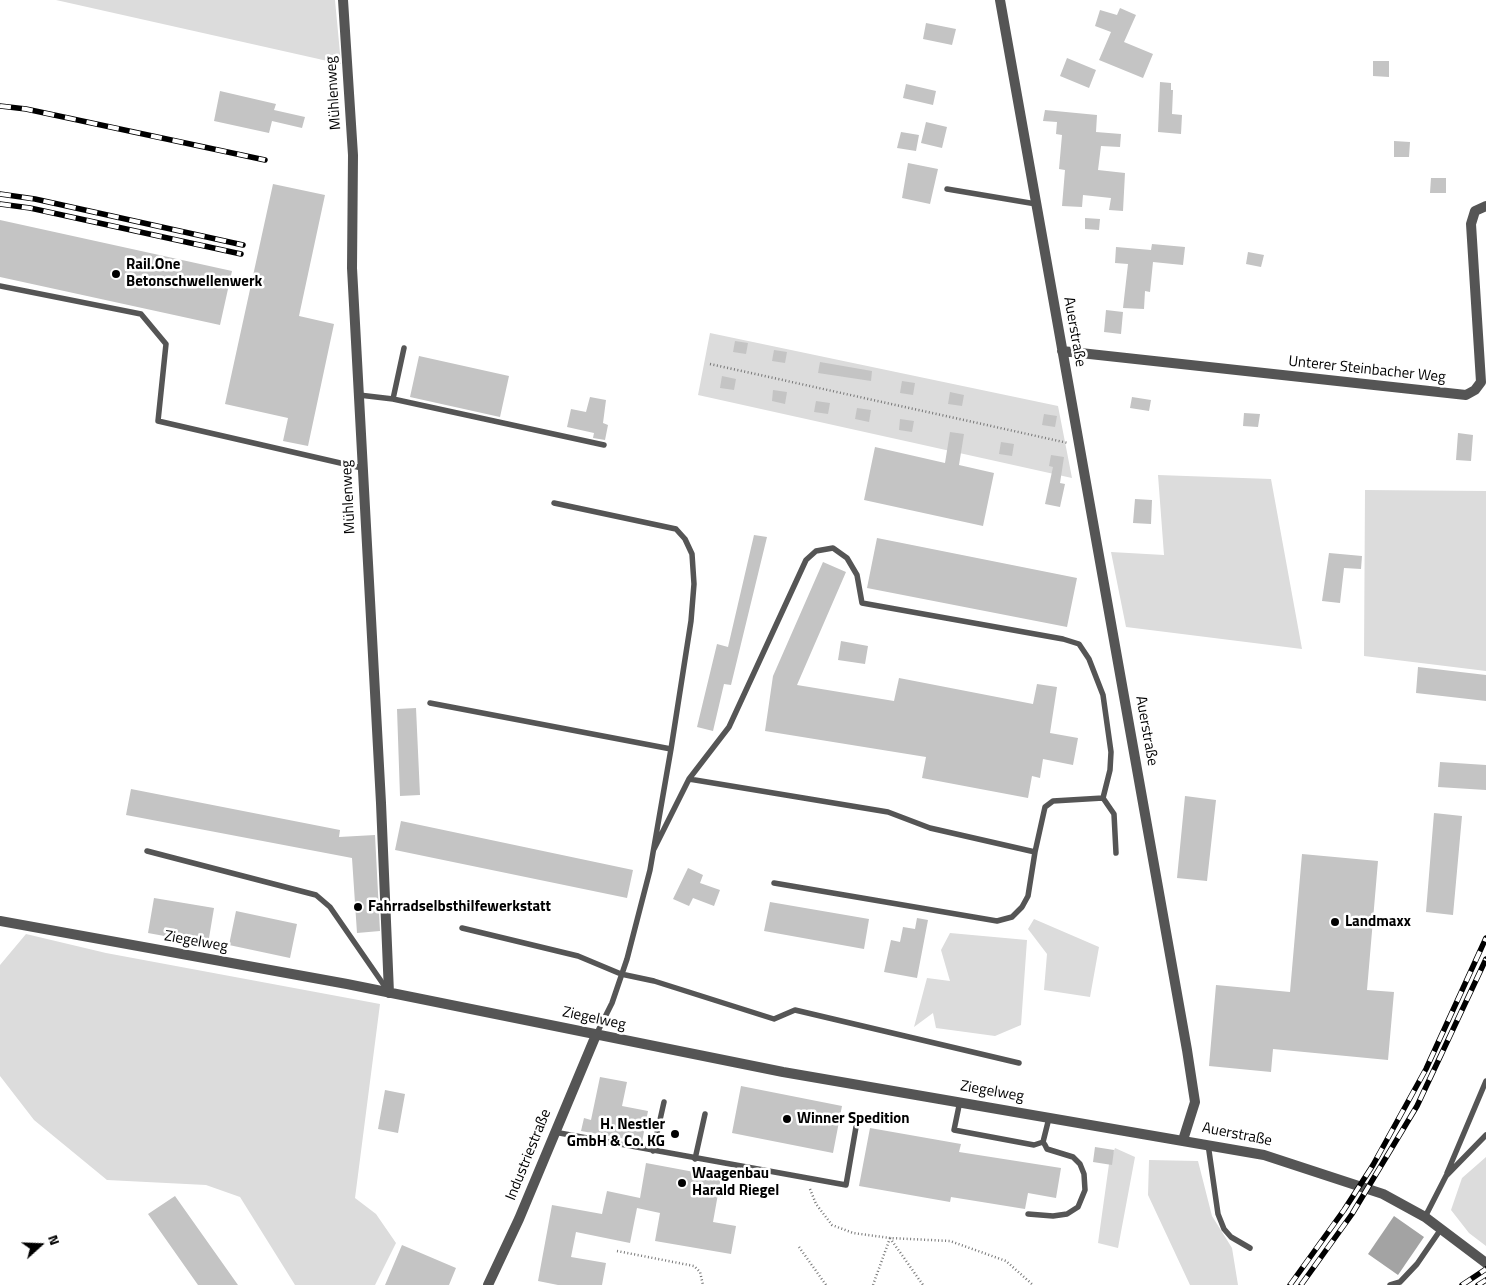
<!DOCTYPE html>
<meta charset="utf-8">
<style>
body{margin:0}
#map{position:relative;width:1486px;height:1285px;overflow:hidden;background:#fff;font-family:"Titillium Web",sans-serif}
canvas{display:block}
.north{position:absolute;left:15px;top:1220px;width:50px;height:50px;-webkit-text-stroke:4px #fff;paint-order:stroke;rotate:70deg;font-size:14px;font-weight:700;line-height:20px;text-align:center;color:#000}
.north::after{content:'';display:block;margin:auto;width:18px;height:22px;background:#000;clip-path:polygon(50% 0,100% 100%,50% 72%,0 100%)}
</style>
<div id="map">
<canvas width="1486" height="1285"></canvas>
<div class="north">N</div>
</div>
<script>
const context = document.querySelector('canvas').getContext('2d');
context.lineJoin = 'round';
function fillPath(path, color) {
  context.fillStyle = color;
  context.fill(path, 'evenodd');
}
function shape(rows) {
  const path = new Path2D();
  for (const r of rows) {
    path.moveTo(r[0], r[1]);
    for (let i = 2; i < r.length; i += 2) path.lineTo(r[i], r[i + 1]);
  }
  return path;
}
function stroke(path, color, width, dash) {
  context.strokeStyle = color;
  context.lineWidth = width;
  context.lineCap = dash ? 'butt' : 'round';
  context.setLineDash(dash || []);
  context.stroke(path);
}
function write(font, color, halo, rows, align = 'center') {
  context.font = font + ' "Titillium Web",sans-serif';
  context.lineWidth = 5;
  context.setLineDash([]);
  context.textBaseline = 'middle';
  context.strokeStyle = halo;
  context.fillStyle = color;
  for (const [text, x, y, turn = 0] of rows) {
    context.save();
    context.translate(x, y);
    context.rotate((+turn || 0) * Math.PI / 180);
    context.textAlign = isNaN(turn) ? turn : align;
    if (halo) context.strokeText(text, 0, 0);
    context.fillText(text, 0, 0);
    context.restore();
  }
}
fillPath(shape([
 [56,0,335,0,341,64],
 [710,333,1058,406,1072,478,698,395],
 [1158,475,1271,479,1302,649,1126,627,1111,552,1164,555],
 [1365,490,1486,491,1486,671,1364,656],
 [1034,919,1099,947,1090,997,1044,990,1047,954,1028,929],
 [950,933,1027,940,1021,1025,995,1036,936,1028,933,1013,914,1027,927,978,950,981,941,950],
 [26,934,106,953,380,1004,355,1198,376,1214,396,1243,375,1285,295,1285,240,1197,206,1185,107,1180,34,1120,0,1076,0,965],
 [1115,1148,1135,1157,1118,1248,1098,1243,1109,1164],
 [1486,1157,1486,1246,1469,1233,1451,1210,1462,1178],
 [1149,1160,1198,1161,1212,1216,1232,1248,1238,1285,1190,1285,1148,1195]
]), '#dcdcdc');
fillPath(shape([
 [1394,1216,1424,1237,1398,1275,1368,1254]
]), '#a3a3a3');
fillPath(shape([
 [1120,8,1136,15,1124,42,1153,54,1143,78,1099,60,1111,32,1095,26,1100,10,1117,15],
 [926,23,956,29,952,45,923,39],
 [1067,58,1096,70,1089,88,1060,76],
 [1373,61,1389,61,1389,77,1373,76],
 [1160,82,1171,83,1171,90,1173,90,1172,114,1182,115,1181,134,1158,132],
 [906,84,936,91,933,105,903,98],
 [220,91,276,104,274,110,305,117,302,128,272,121,269,133,214,121],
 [1045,110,1097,115,1096,132,1121,134,1120,147,1101,146,1098,170,1125,173,1123,211,1109,210,1111,198,1083,195,1082,207,1062,206,1065,170,1059,169,1062,135,1056,134,1057,122,1043,121],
 [926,122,947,127,942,148,921,143],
 [901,132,919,135,916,151,897,148],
 [1394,141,1410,142,1409,157,1394,157],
 [908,163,938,169,930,204,902,198],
 [1431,178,1446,178,1446,193,1430,193],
 [273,184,325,195,299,316,334,324,308,446,283,441,288,418,225,404],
 [1085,218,1100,219,1099,230,1085,229],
 [0,220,232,271,220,325,0,277],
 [1152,244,1185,247,1183,265,1153,262,1150,292,1145,291,1144,309,1123,308,1128,264,1115,263,1116,247,1151,250],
 [1248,252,1264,255,1261,267,1246,264],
 [1106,310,1123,312,1121,334,1104,332],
 [735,341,748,343,746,354,733,352],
 [774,350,787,352,785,363,772,361],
 [419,356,509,376,500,417,410,397],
 [820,362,872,371,871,381,818,373],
 [722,376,736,379,734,390,720,388],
 [902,381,915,383,913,395,900,393],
 [773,390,787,392,785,404,772,401],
 [950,392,964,395,962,406,948,404],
 [590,397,606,400,603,423,608,425,605,440,593,438,594,433,567,427,571,409,586,412],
 [1132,397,1151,400,1149,411,1130,408],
 [816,401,830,403,828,414,814,412],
 [857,408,871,410,869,422,855,419],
 [1244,413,1260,414,1258,427,1243,426],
 [1044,414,1057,416,1055,427,1042,425],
 [900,419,914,421,912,432,899,430],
 [950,432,964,434,959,465,994,473,983,526,864,500,875,447,945,463],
 [1458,433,1473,435,1471,461,1456,460],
 [1001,442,1014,444,1012,456,999,454],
 [1051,455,1064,457,1060,483,1065,484,1060,507,1045,504,1053,467,1049,466],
 [1135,499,1152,500,1151,524,1133,523],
 [754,535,767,537,731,685,724,684,713,731,697,727,717,644,728,647],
 [877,538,1077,578,1067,627,867,588],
 [1329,553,1362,556,1361,569,1344,568,1340,603,1322,601],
 [823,562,846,572,797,685,894,701,899,678,1033,704,1037,684,1057,687,1050,733,1078,738,1073,765,1043,759,1040,778,1032,776,1028,798,922,778,926,757,765,731,773,676],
 [841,641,868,646,865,664,838,660],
 [1418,667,1486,675,1486,701,1416,693],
 [416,708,420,795,400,796,397,709],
 [1440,762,1486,765,1486,790,1438,787],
 [131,789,340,830,339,837,375,835,380,931,357,933,352,858,126,815],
 [1185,796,1216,800,1207,881,1177,878],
 [1434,813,1462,816,1453,915,1426,912],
 [401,821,633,870,627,898,395,850],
 [1302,854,1378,861,1367,990,1394,992,1388,1060,1273,1049,1271,1072,1209,1066,1216,985,1290,992],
 [688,868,703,875,700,883,720,890,714,906,693,898,689,906,673,899],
 [154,898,214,908,208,944,148,933],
 [770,902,869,919,864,949,764,931],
 [236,911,297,924,290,958,229,945],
 [917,918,928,920,917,978,884,972,891,940,900,942,903,927,915,929],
 [600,1077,627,1082,622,1106,648,1111,642,1142,581,1131,584,1118,591,1120],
 [741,1086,842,1106,833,1153,732,1133],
 [385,1090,405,1094,398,1133,378,1129],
 [870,1128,961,1144,959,1152,1061,1168,1056,1198,1028,1193,1025,1209,951,1197,950,1202,859,1186],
 [1095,1147,1114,1150,1112,1165,1093,1162],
 [646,1163,721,1177,713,1222,736,1226,731,1254,655,1241,660,1213,637,1208,630,1243,576,1232,571,1257,606,1263,602,1285,558,1285,538,1281,552,1205,602,1214,607,1191,640,1198],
 [175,1196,238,1285,198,1285,148,1214],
 [402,1245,456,1268,449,1285,385,1285]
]), '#c4c4c4');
stroke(shape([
 [710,364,1068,443],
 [810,1189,816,1204,832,1225,853,1233,890,1238,950,1241,1006,1261,1033,1285],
 [890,1238,923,1285],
 [799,1247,826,1285],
 [617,1251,694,1266,700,1272,703,1285],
 [873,1285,890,1238]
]), '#777', 2.5, [1, 2.5]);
stroke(shape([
 [947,189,1036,204],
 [0,286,141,314,166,344,158,421,362,468],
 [359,395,393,399,604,445],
 [393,399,404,348],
 [554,503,676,529,685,539,692,554,694,584,691,621,671,749],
 [430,703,671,749,650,870,627,959,612,1003,596,1035],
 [689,779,888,812,930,828,1035,852,1028,896,1022,907,1012,917,997,921,774,883],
 [1103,798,1114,814,1116,853],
 [654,849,689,779,729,727,806,560,816,551,833,548,847,558,857,575,862,603,1063,639,1079,644,1089,659,1103,695,1111,752,1110,770,1103,798,1053,801,1045,807,1035,852],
 [147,851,316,895,330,907,388,991],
 [462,928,578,956,621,974,654,981,774,1019,795,1010,1019,1063],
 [960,1101,954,1130,1034,1145,1043,1142],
 [554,1132,846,1185,856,1127],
 [1208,1144,1218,1214,1224,1229,1231,1237,1250,1248],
 [653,1151,664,1102],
 [695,1159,705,1114],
 [1447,1173,1486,1081],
 [1028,1214,1053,1216,1067,1214,1078,1207,1085,1190,1084,1174,1080,1164,1073,1157,1047,1149,1045,1145,1043,1142,1049,1118],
 [1425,1217,1446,1176,1486,1135],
 [1390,1285,1400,1282,1417,1264,1441,1229]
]), '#555', 5.5);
stroke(shape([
 [343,0,353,155,352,268,381,803,389,993],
 [1000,0,1187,1050,1195,1102,1183,1140],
 [1062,351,1466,395,1475,390,1481,382,1471,224,1475,211,1486,206],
 [0,921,347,984,783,1072,1264,1155,1383,1194,1425,1217,1486,1263],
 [488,1285,519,1219,596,1035]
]), '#555', 10);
const rail = shape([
 [0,106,26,109,265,160],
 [0,194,35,199,243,245],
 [0,204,30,208,241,254],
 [1290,1285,1344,1210,1373,1165,1426,1069,1486,938],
 [1301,1285,1352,1214,1417,1106,1486,959],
 [1462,1285,1486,1269],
 [1478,1285,1486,1280]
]);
stroke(rail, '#000', 5.5);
stroke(rail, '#fff', 4, [11]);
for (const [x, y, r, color] of [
 [116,274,5,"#000"],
 [358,907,5,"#000"],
 [1335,922,5,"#000"],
 [787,1119,5,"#000"],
 [675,1134,5,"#000"],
 [682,1183,5,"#000"]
]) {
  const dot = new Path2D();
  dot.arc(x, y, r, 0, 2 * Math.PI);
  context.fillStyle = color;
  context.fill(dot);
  stroke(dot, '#fff', 2);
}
write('15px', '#000', '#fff', [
 ["Mühlenweg",334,93,-94],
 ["Auerstraße",1074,332,80],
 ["Unterer Steinbacher Weg",1367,370,6],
 ["Mühlenweg",349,497,-93],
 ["Auerstraße",1146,731,80],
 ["Ziegelweg",196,942,10],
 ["Ziegelweg",594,1019,12],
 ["Ziegelweg",992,1092,10],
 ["Auerstraße",1237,1135,11],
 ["Industriestraße",529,1155,-68]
]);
write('bold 15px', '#000', '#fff', [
 ["Rail.One",126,265],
 ["Betonschwellenwerk",126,282],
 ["Fahrradselbsthilfewerkstatt",368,907],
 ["Landmaxx",1345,922],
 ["Winner Spedition",797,1119],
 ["H. Nestler",665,1125,"right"],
 ["GmbH & Co. KG",665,1142,"right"],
 ["Waagenbau",692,1174],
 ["Harald Riegel",692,1191]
], 'left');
</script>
